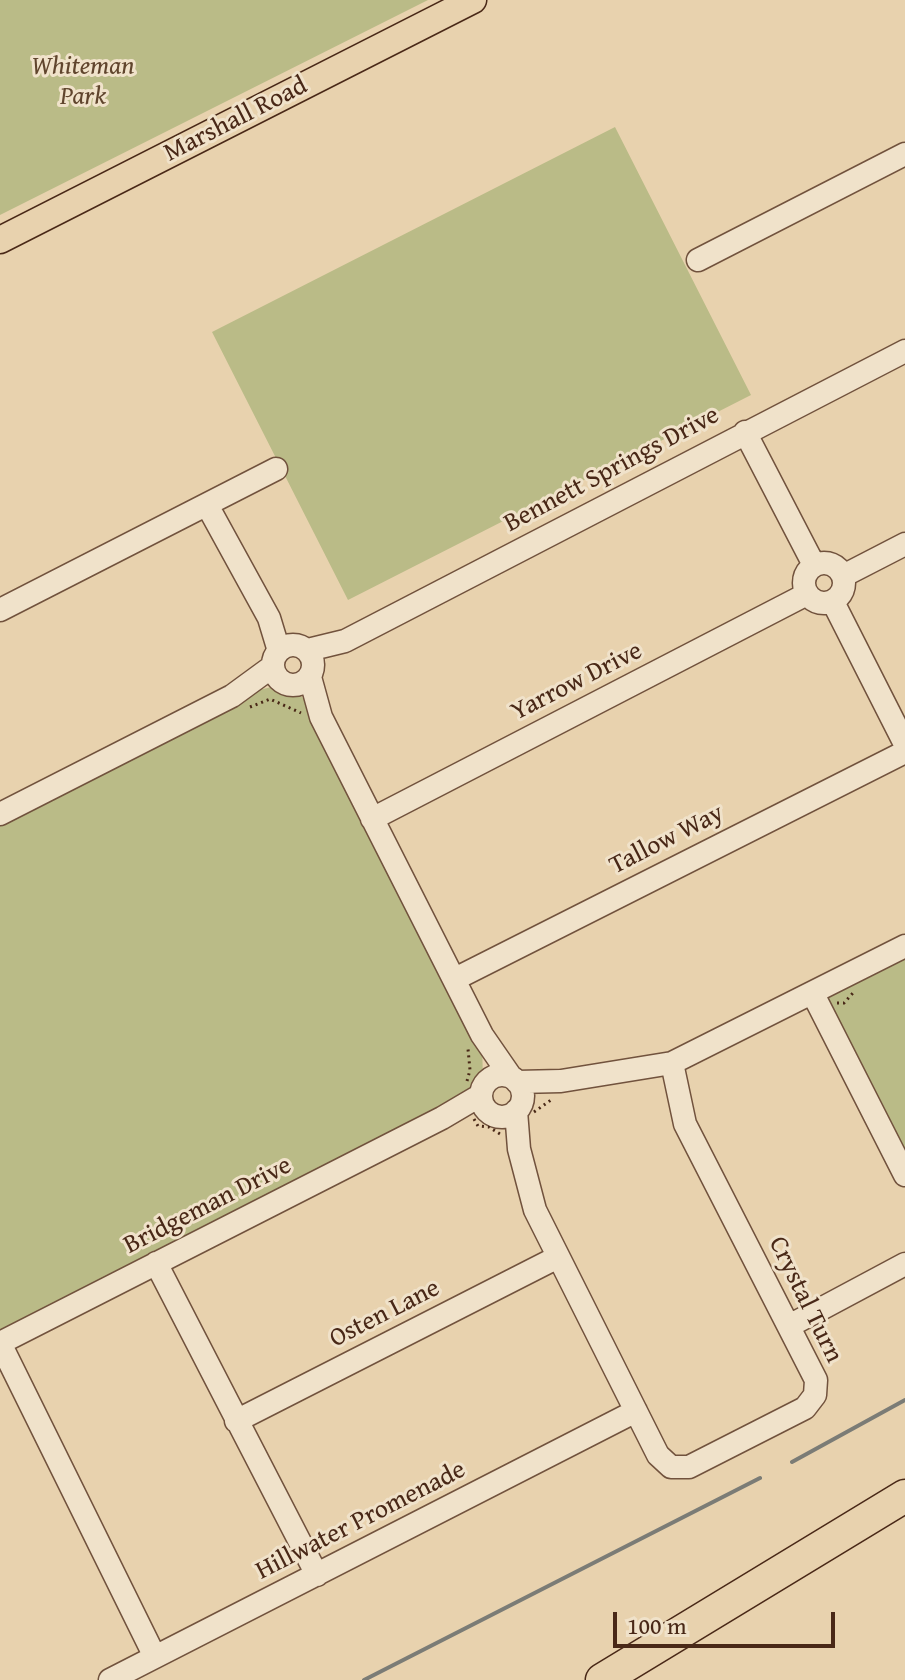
<!DOCTYPE html>
<style>
body{margin:0}
#map{position:relative;width:905px;height:1680px;overflow:hidden;background:#e8d2ae;font-family:"Gentium Book Plus",serif}
canvas{display:block}
.scale{position:absolute;left:613px;top:1612px;width:222px;height:36px;box-sizing:border-box;border:4px solid #492817;border-top:0;padding-left:10px;font-size:24px;line-height:28px;white-space:nowrap;color:#492817;-webkit-text-stroke:6px #f0e2ca;paint-order:stroke}
</style>
<div id="map">
<canvas width="905" height="1680"></canvas>
<div class="scale">100 m</div>
</div>
<script>
const context = document.querySelector('canvas').getContext('2d');
context.lineJoin = 'round';
function fillPath(path, color) {
  context.fillStyle = color;
  context.fill(path, 'evenodd');
}
function shape(rows) {
  const path = new Path2D();
  for (const r of rows) {
    if (r.length === 3) {
      path.moveTo(r[0] + r[2], r[1]);
      path.arc(r[0], r[1], r[2], 0, 2 * Math.PI);
      continue;
    }
    path.moveTo(r[0], r[1]);
    for (let i = 2; i < r.length; i += 2) path.lineTo(r[i], r[i + 1]);
  }
  return path;
}
function stroke(path, color, width, dash) {
  context.strokeStyle = color;
  context.lineWidth = width;
  context.lineCap = dash ? 'butt' : 'round';
  context.setLineDash(dash || []);
  context.stroke(path);
}
function write(font, color, halo, rows, align = 'center') {
  context.font = font + ' "Gentium Book Plus",serif';
  context.lineWidth = 6;
  context.setLineDash([]);
  context.textBaseline = 'middle';
  context.strokeStyle = halo;
  context.fillStyle = color;
  for (const [text, x, y, turn = 0] of rows) {
    context.save();
    context.translate(x, y);
    context.rotate((+turn || 0) * Math.PI / 180);
    context.textAlign = isNaN(turn) ? turn : align;
    if (halo) context.strokeText(text, 0, 0);
    context.fillText(text, 0, 0);
    context.restore();
  }
}
fillPath(shape([
 [0,0,428,0,0,215],
 [615,127,751,395,348,600,212,332],
 [285,684,292,686,321,718,482,1035,483,1087,0,1343,0,814,232,696],
 [905,946,905,1175,813,994]
]), '#babb87');
stroke(shape([
 [792,1462,905,1400],
 [364,1680,760,1478]
]), '#7b7c76', 4);
const minor = shape([
 [698,260,905,154],
 [745,432,814,565],
 [207,505,269,618,279,651],
 [824,583,20],
 [843,576,905,544],
 [833,602,905,744],
 [0,610,276,469],
 [293,665,20],
 [308,650,345,641,905,351],
 [310,677,321,717,482,1035,511,1077],
 [0,814,232,696,273,666],
 [372,819,807,594],
 [455,979,905,752],
 [813,994,905,1175],
 [502,1096,21],
 [517,1082,561,1081,672,1063,905,946],
 [516,1111,519,1149,535,1210,658,1455,671,1467,689,1467,805,1408,815,1395,816,1380,685,1124,672,1063],
 [156,1263,317,1575],
 [789,1326,905,1264],
 [0,1343,442,1118,481,1095],
 [0,1343,155,1657],
 [236,1421,558,1257],
 [110,1680,636,1411]
]);
const major = shape([
 [0,240,473,0]
]);
const highway = shape([
 [602,1680,905,1496]
]);
stroke(minor, '#71523d', 25);
stroke(major, '#492817', 29);
stroke(highway, '#492817', 35);
stroke(shape([
 [250,707,270,699,301,713],
 [837,1003,844,1003,853,993],
 [467,1081,470,1070,468,1049],
 [534,1112,551,1100],
 [474,1119,478,1126,489,1127,500,1134]
]), '#492817', 3, [2, 4]);
stroke(minor, '#f0e2ca', 22);
stroke(major, '#e8d2ae', 26);
stroke(highway, '#e8d2ae', 32);
write('italic 26px', '#60452d', '#f0e2ca', [
 ["Whiteman",83,67],
 ["Park",83,97]
]);
write('26px', '#492817', '#f0e2ca', [
 ["Marshall Road",236,120,-27],
 ["Bennett Springs Drive",612,470,-28],
 ["Yarrow Drive",577,682,-27],
 ["Tallow Way",667,840,-27],
 ["Bridgeman Drive",208,1206,-27],
 ["Crystal Turn",805,1300,64],
 ["Osten Lane",385,1314,-27],
 ["Hillwater Promenade",361,1521,-27]
]);
</script>
